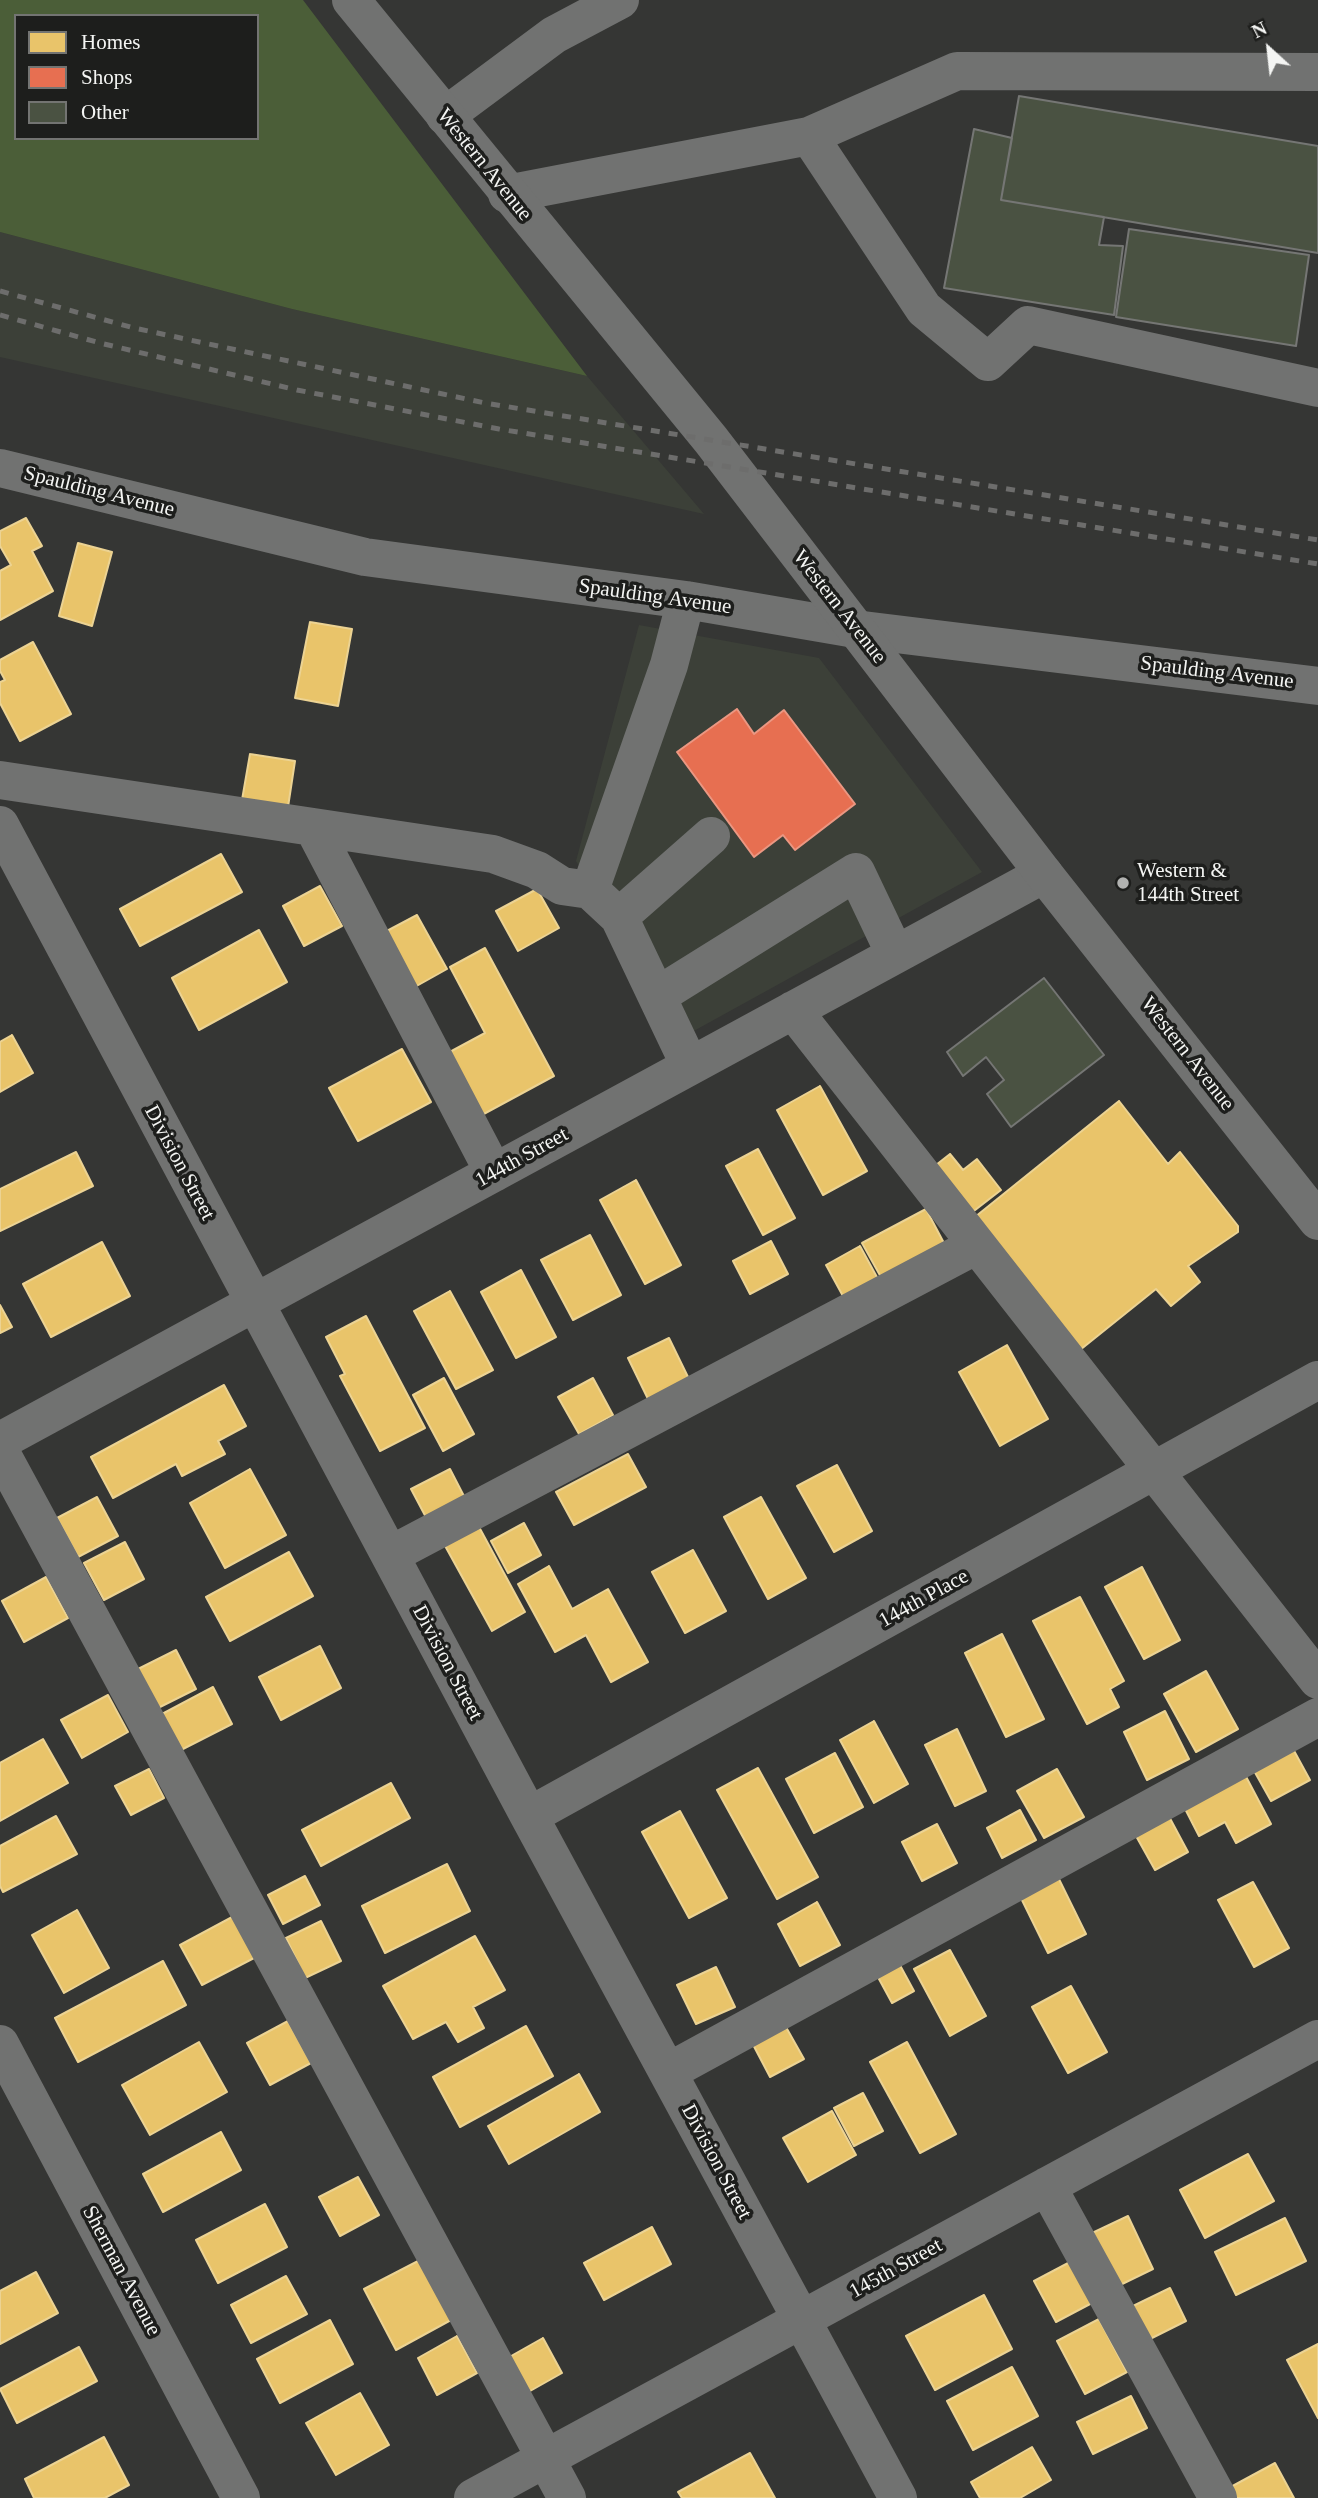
<!DOCTYPE html>
<style>
body{margin:0}
#map{position:relative;width:1318px;height:2498px;overflow:hidden;background:#353634;font-family:"Times New Roman",serif}
canvas{display:block}
.legend{position:absolute;left:14px;top:14px;width:245px;height:126px;box-sizing:border-box;background:#1d1e1c;border:2px solid #737472;margin:0;padding:9px 12px;list-style:none;font-size:21px;color:#f4f5f3}
.legend li{display:flex;align-items:center;gap:14px;height:35px}
.legend b{width:35px;border:2px solid #737472}
.north{position:absolute;left:1234px;top:14px;width:70px;height:70px;-webkit-text-stroke:5px #1d1e1c;paint-order:stroke;rotate:333deg;font-size:19px;font-weight:700;line-height:28px;text-align:center;color:#f4f5f3}
.north::after{content:'';display:block;margin:auto;width:24px;height:32px;background:#f4f5f3;clip-path:polygon(50% 0,100% 100%,50% 72%,0 100%)}
</style>
<div id="map">
<canvas width="1318" height="2498"></canvas>
<ul class="legend">
<li><b style="height:19px;background:#e9c46a"></b>Homes</li>
<li><b style="height:19px;background:#e76f51"></b>Shops</li>
<li><b style="height:19px;background:#4a5242"></b>Other</li>
</ul>
<div class="north">N</div>
</div>
<script>
const context = document.querySelector('canvas').getContext('2d');
context.lineJoin = 'round';
function fillPath(path, color) {
  context.fillStyle = color;
  context.fill(path, 'evenodd');
}
function shape(rows) {
  const path = new Path2D();
  for (const r of rows) {
    path.moveTo(r[0], r[1]);
    for (let i = 2; i < r.length; i += 2) path.lineTo(r[i], r[i + 1]);
  }
  return path;
}
function stroke(path, color, width, dash) {
  context.strokeStyle = color;
  context.lineWidth = width;
  context.lineCap = dash ? 'butt' : 'round';
  context.setLineDash(dash || []);
  context.stroke(path);
}
function write(font, color, halo, rows, align = 'center') {
  context.font = font + ' "Times New Roman",serif';
  context.lineWidth = 7;
  context.setLineDash([]);
  context.textBaseline = 'middle';
  context.strokeStyle = halo;
  context.fillStyle = color;
  for (const [text, x, y, turn = 0] of rows) {
    context.save();
    context.translate(x, y);
    context.rotate((+turn || 0) * Math.PI / 180);
    context.textAlign = isNaN(turn) ? turn : align;
    if (halo) context.strokeText(text, 0, 0);
    context.fillText(text, 0, 0);
    context.restore();
  }
}
fillPath(shape([
 [0,232,292,309,587,376,704,514,0,357],
 [639,625,819,658,982,872,681,1038,576,861]
]), '#3c4038');
fillPath(shape([
 [0,0,303,0,587,376,292,309,0,232],
 [16,16,257,16,257,138,16,138]
]), '#4b5e38');
const homes = shape([
 [26,518,42,546,32,551,53,591,0,620,0,571,11,565,0,546,0,531,26,518],
 [78,543,112,552,92,626,59,616,78,543],
 [310,622,352,629,338,706,295,698,310,622],
 [33,642,71,714,20,741,0,703,0,682,5,680,0,671,0,660,33,642],
 [250,754,295,761,288,807,242,800,250,754],
 [221,854,242,892,140,946,120,909,221,854],
 [320,886,342,926,304,946,283,906,320,886],
 [537,889,559,928,518,951,496,911,537,889],
 [417,915,447,969,413,988,383,933,417,915],
 [259,930,287,982,199,1030,172,978,259,930],
 [485,948,554,1076,480,1116,446,1054,485,1033,450,967,485,948],
 [12,1035,33,1073,0,1092,0,1042,12,1035],
 [402,1049,431,1102,358,1141,329,1088,402,1049],
 [820,1086,867,1171,823,1195,777,1110,820,1086],
 [1119,1101,1168,1164,1180,1152,1238,1226,1238,1232,1188,1266,1200,1282,1171,1306,1156,1289,1075,1354,970,1221,1119,1101],
 [758,1149,795,1218,763,1235,726,1166,758,1149],
 [76,1152,93,1186,0,1231,0,1189,76,1152],
 [950,1154,963,1170,977,1159,1001,1190,970,1214,936,1165,950,1154],
 [636,1180,681,1265,645,1284,600,1200,636,1180],
 [926,1209,945,1245,882,1279,862,1243,926,1209],
 [590,1235,621,1295,573,1320,541,1260,590,1235],
 [771,1241,788,1274,750,1294,733,1261,771,1241],
 [102,1242,130,1296,51,1337,23,1284,102,1242],
 [860,1246,878,1279,844,1298,826,1265,860,1246],
 [521,1270,556,1337,516,1358,481,1292,521,1270],
 [450,1291,493,1370,456,1389,414,1311,450,1291],
 [0,1305,12,1327,0,1333,0,1305],
 [366,1316,425,1428,380,1451,340,1376,345,1374,326,1337,366,1316],
 [669,1338,689,1379,648,1399,628,1358,669,1338],
 [1007,1345,1048,1419,1000,1446,959,1372,1007,1345],
 [444,1378,474,1434,443,1451,413,1395,444,1378],
 [593,1378,613,1415,579,1434,558,1397,593,1378],
 [224,1385,246,1426,218,1441,225,1454,182,1476,176,1464,113,1498,91,1457,224,1385],
 [628,1454,646,1487,574,1525,556,1492,628,1454],
 [837,1465,872,1531,834,1552,797,1486,837,1465],
 [250,1469,286,1535,225,1568,190,1503,250,1469],
 [450,1469,467,1502,429,1523,411,1489,450,1469],
 [97,1497,118,1536,78,1557,57,1518,97,1497],
 [761,1497,806,1578,768,1599,724,1517,761,1497],
 [524,1523,541,1555,508,1573,491,1541,524,1523],
 [478,1525,525,1612,492,1631,444,1544,478,1525],
 [125,1542,144,1579,104,1600,84,1563,125,1542],
 [693,1550,726,1611,685,1633,652,1572,693,1550],
 [289,1552,313,1596,230,1641,206,1597,289,1552],
 [549,1566,572,1609,608,1589,648,1662,611,1682,586,1635,555,1652,518,1584,549,1566],
 [1142,1567,1180,1640,1144,1659,1105,1587,1142,1567],
 [46,1577,68,1618,24,1642,2,1601,46,1577],
 [1080,1597,1124,1681,1110,1689,1119,1707,1087,1724,1033,1621,1080,1597],
 [1002,1634,1044,1719,1006,1737,965,1653,1002,1634],
 [320,1646,341,1688,281,1720,259,1677,320,1646],
 [176,1650,196,1689,158,1708,138,1669,176,1650],
 [1206,1671,1238,1729,1196,1752,1164,1694,1206,1671],
 [213,1687,232,1724,181,1750,162,1714,213,1687],
 [108,1695,128,1732,82,1758,61,1720,108,1695],
 [1165,1711,1189,1759,1147,1780,1124,1732,1165,1711],
 [874,1721,908,1784,874,1803,840,1740,874,1721],
 [957,1729,986,1791,955,1806,925,1745,957,1729],
 [43,1739,68,1783,0,1821,0,1763,43,1739],
 [1292,1747,1310,1780,1271,1801,1253,1769,1292,1747],
 [835,1753,863,1807,814,1833,786,1779,835,1753],
 [758,1768,818,1877,777,1899,717,1790,758,1768],
 [149,1769,164,1798,131,1815,115,1786,149,1769],
 [1057,1769,1084,1817,1044,1838,1017,1791,1057,1769],
 [1242,1769,1271,1824,1236,1843,1225,1822,1199,1836,1181,1801,1242,1769],
 [391,1783,410,1818,321,1866,302,1830,391,1783],
 [1165,1809,1188,1852,1155,1870,1131,1827,1165,1809],
 [1020,1810,1036,1840,1002,1858,987,1828,1020,1810],
 [680,1811,727,1898,689,1918,642,1832,680,1811],
 [56,1816,77,1854,3,1892,0,1886,0,1846,56,1816],
 [937,1824,957,1863,922,1881,902,1842,937,1824],
 [447,1864,470,1911,385,1953,362,1906,447,1864],
 [1055,1871,1086,1934,1048,1953,1017,1890,1055,1871],
 [305,1876,320,1905,283,1924,268,1895,305,1876],
 [1253,1882,1289,1948,1254,1967,1218,1900,1253,1882],
 [817,1902,840,1945,800,1966,778,1924,817,1902],
 [77,1910,109,1968,64,1993,32,1935,77,1910],
 [234,1916,256,1957,202,1985,180,1945,234,1916],
 [321,1921,341,1961,305,1978,286,1938,321,1921],
 [475,1936,505,1990,473,2007,484,2028,458,2042,446,2022,413,2039,383,1986,475,1936],
 [950,1950,986,2016,950,2036,914,1969,950,1950],
 [895,1956,914,1991,892,2003,873,1968,895,1956],
 [163,1961,186,2005,78,2062,55,2018,163,1961],
 [716,1967,735,2007,696,2024,677,1985,716,1967],
 [1071,1986,1107,2052,1068,2073,1032,2007,1071,1986],
 [782,2020,804,2059,770,2077,749,2037,782,2020],
 [288,2021,311,2063,270,2085,247,2043,288,2021],
 [526,2026,553,2076,460,2127,433,2077,526,2026],
 [199,2042,227,2092,150,2135,122,2085,199,2042],
 [907,2042,956,2134,920,2153,870,2062,907,2042],
 [579,2074,600,2112,509,2164,488,2126,579,2074],
 [863,2093,883,2131,854,2146,834,2108,863,2093],
 [832,2111,856,2155,808,2182,783,2138,832,2111],
 [221,2132,241,2170,163,2212,143,2174,221,2132],
 [1248,2154,1274,2201,1205,2238,1180,2190,1248,2154],
 [358,2177,379,2215,340,2236,319,2197,358,2177],
 [265,2204,287,2247,218,2283,196,2240,265,2204],
 [1128,2216,1153,2269,1116,2287,1090,2234,1128,2216],
 [1285,2218,1306,2261,1236,2295,1215,2252,1285,2218],
 [652,2227,671,2264,604,2300,584,2263,652,2227],
 [420,2260,451,2320,396,2350,364,2289,420,2260],
 [1070,2262,1092,2303,1056,2322,1034,2281,1070,2262],
 [36,2272,58,2313,0,2344,0,2291,36,2272],
 [286,2276,307,2314,251,2343,231,2305,286,2276],
 [1170,2288,1186,2321,1150,2339,1133,2306,1170,2288],
 [984,2295,1012,2349,935,2390,906,2336,984,2295],
 [1099,2319,1127,2372,1085,2394,1057,2341,1099,2319],
 [330,2320,353,2364,280,2403,257,2359,330,2320],
 [457,2336,477,2373,437,2395,418,2358,457,2336],
 [543,2338,562,2373,523,2395,504,2360,543,2338],
 [1318,2344,1318,2418,1287,2360,1318,2344],
 [79,2347,97,2381,17,2423,0,2389,79,2347],
 [1012,2367,1038,2416,973,2450,947,2401,1012,2367],
 [360,2393,389,2445,336,2475,306,2423,360,2393],
 [1131,2396,1147,2428,1093,2454,1077,2422,1131,2396],
 [104,2437,129,2485,105,2498,34,2498,25,2479,104,2437],
 [1032,2447,1051,2480,1020,2498,980,2498,971,2482,1032,2447],
 [750,2453,775,2498,682,2498,678,2492,750,2453],
 [1275,2463,1294,2498,1232,2498,1227,2489,1275,2463]
]);
fillPath(homes, '#e9c46a');
stroke(homes, '#ecd393', 2);
const shops = shape([
 [737,709,754,734,784,710,855,804,795,850,783,835,754,857,677,752,737,709]
]);
fillPath(shops, '#e76f51');
stroke(shops, '#eb9782', 2);
const building = shape([
 [1019,96,1318,146,1318,253,1001,200,1019,96],
 [974,129,1012,138,1001,200,1104,217,1099,245,1123,246,1114,315,944,288,974,129],
 [1129,229,1309,255,1296,346,1116,317,1129,229],
 [1044,978,1104,1055,1011,1127,987,1094,1004,1080,986,1057,963,1076,947,1052,1044,978]
]);
fillPath(building, '#4a5242');
stroke(building, '#757674', 2);
stroke(shape([
 [445,116,554,35,620,0],
 [809,136,924,309,988,362,1028,325,1318,388],
 [507,194,809,136,957,71,1318,72],
 [0,468,365,557,686,600,855,629,1318,686],
 [686,600,669,665,590,890,619,917,690,1066],
 [0,780,493,854,537,870,562,886,590,890],
 [0,825,529,1816,898,2498],
 [313,827,494,1173],
 [619,917,711,836],
 [657,996,856,872,895,954],
 [793,1010,1318,1680],
 [0,1441,1044,874],
 [0,1451,567,2498],
 [390,1555,977,1245],
 [529,1816,1318,1380],
 [0,2044,241,2498],
 [668,2072,1318,1717],
 [1047,2186,1218,2498],
 [473,2498,1318,2039]
]), '#717271', 38);
stroke(shape([
 [351,0,711,440,1044,874,1318,1221]
]), '#717271', 38);
stroke(shape([
 [0,291,134,328,485,403,1318,540],
 [0,315,100,343,297,390,499,429,1318,564]
]), '#6d6d6c', 5, [9, 9]);
for (const [x, y, r, color] of [
 [1123,883,7,"#b1b2b0"]
]) {
  const dot = new Path2D();
  dot.arc(x, y, r, 0, 2 * Math.PI);
  context.fillStyle = color;
  context.fill(dot);
  stroke(dot, '#1d1e1c', 2.5);
}
write('21px', '#f4f5f3', '#1d1e1c', [
 ["Western Avenue",484,165,51],
 ["Spaulding Avenue",99,492,14],
 ["Spaulding Avenue",655,597,8],
 ["Western Avenue",839,607,52],
 ["Spaulding Avenue",1217,673,7],
 ["Western Avenue",1187,1054,52],
 ["144th Street",522,1158,-29],
 ["Division Street",179,1163,62],
 ["144th Place",924,1599,-29],
 ["Division Street",447,1663,62],
 ["Division Street",716,2162,62],
 ["145th Street",896,2269,-29],
 ["Sherman Avenue",121,2271,62]
]);
write('21px', '#f4f5f3', '#1d1e1c', [
 ["Western &",1137,871],
 ["144th Street",1137,895]
], 'left');
</script>
